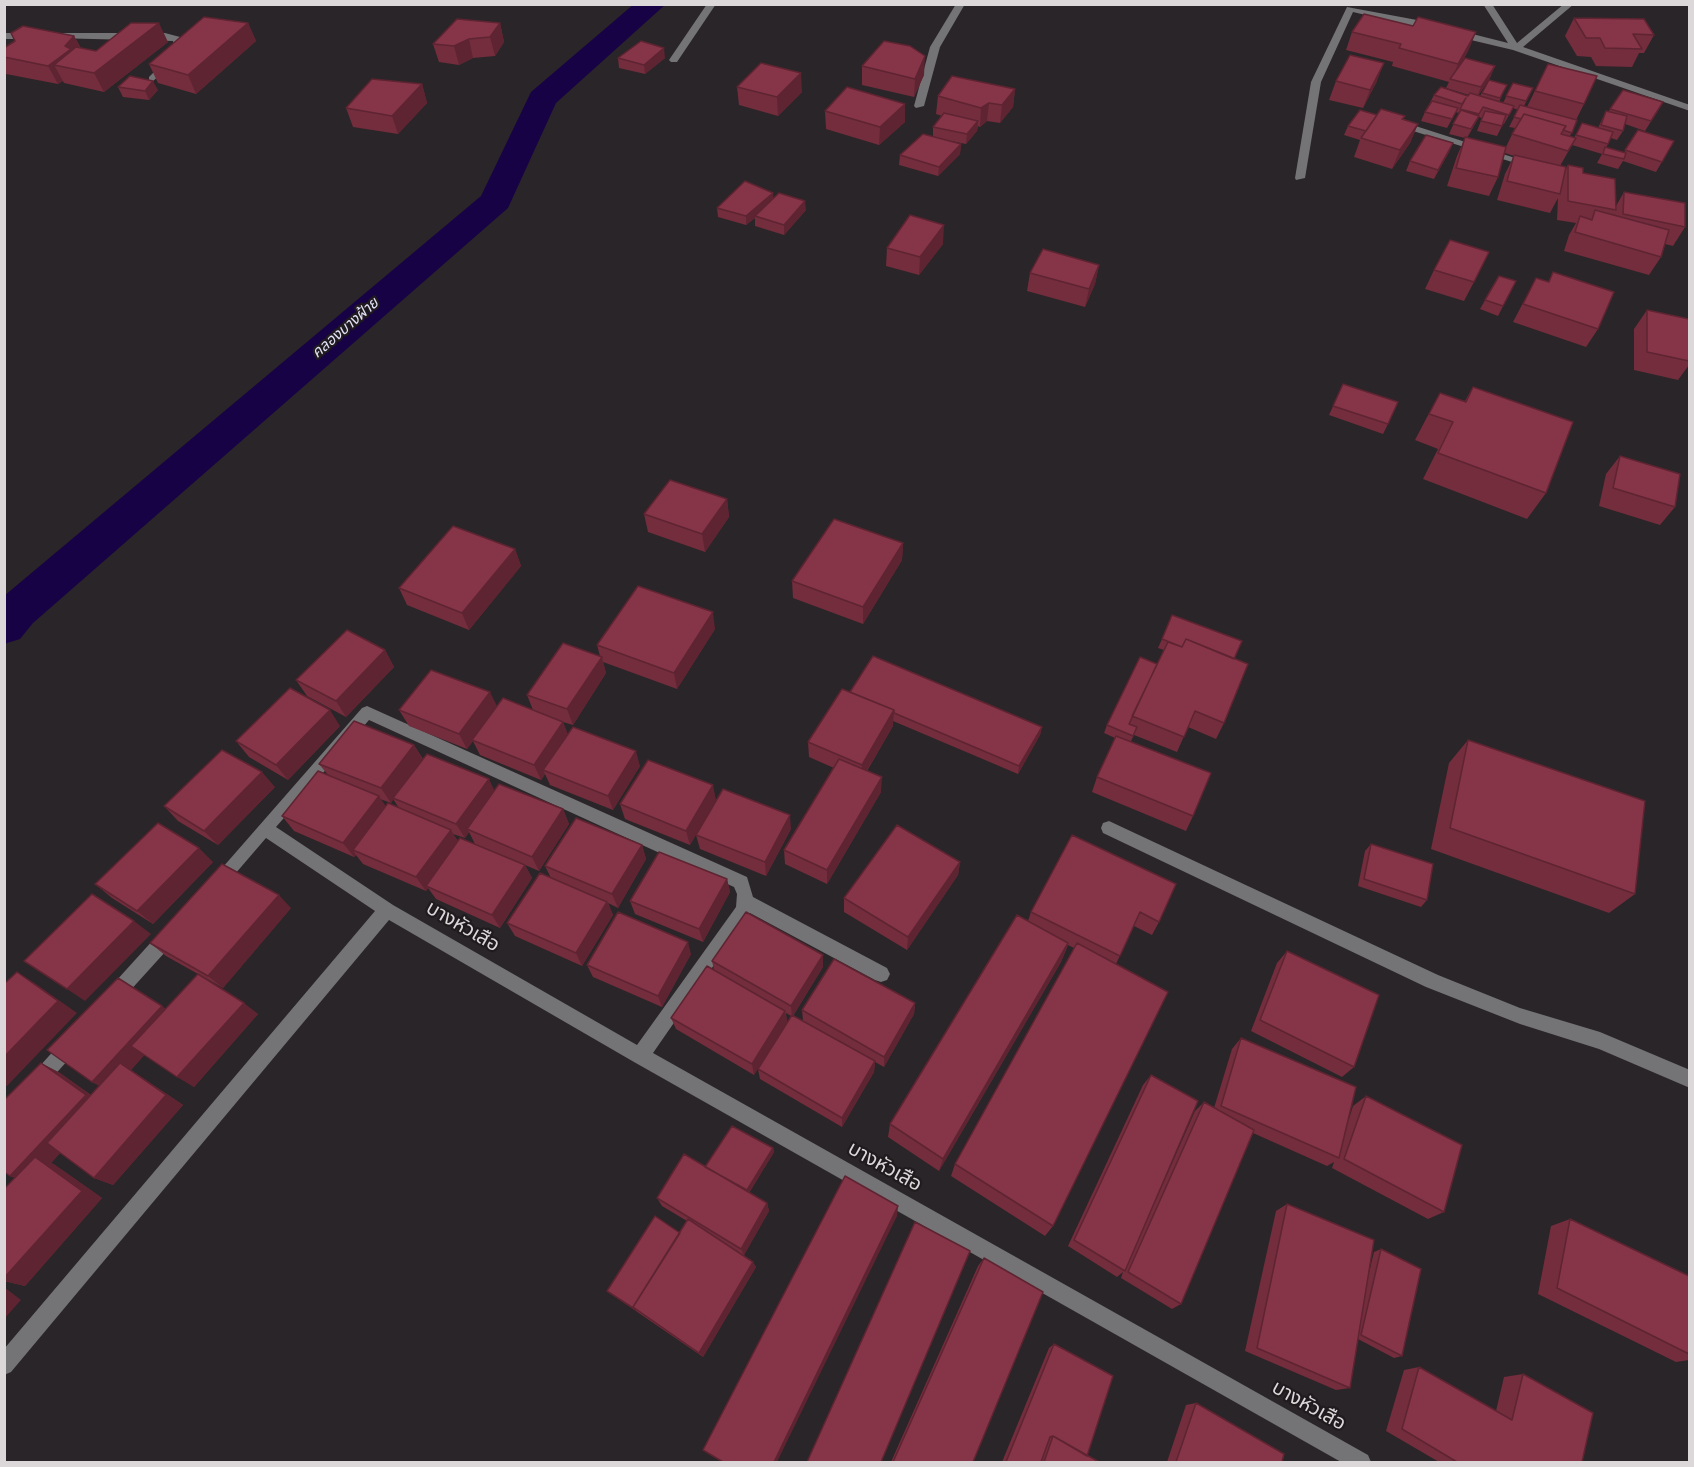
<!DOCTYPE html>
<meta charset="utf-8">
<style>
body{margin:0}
#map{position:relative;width:1694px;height:1467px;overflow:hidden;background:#2a2528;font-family:"Source Sans 3",sans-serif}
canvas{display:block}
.frame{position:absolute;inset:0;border:6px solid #dcd8da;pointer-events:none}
</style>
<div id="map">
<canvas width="1694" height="1467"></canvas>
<div class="frame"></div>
</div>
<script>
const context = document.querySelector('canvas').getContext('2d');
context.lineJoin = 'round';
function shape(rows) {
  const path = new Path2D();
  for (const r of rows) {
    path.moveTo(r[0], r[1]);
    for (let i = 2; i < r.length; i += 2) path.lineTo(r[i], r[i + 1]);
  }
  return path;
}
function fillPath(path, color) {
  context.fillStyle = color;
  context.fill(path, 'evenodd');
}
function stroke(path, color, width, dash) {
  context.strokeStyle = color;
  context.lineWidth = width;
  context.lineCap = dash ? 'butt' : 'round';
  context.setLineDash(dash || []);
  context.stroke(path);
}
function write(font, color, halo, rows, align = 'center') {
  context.font = font + ' "Source Sans 3","Noto Sans Thai",sans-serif';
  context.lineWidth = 4.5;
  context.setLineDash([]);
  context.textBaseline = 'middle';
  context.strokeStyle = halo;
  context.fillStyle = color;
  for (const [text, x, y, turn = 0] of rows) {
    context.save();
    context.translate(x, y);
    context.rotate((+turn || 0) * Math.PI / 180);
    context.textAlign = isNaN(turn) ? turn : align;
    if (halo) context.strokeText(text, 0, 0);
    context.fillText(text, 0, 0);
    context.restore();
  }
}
fillPath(shape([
 [634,4,666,4,556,103,508,208,33,623,20,639,4,644,4,596,481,196,531,92,634,4]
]), '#180246');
fillPath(shape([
 [707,4,716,4,677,62,671,62,669,60,707,4],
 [956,4,965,4,940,47,924,106,916,108,914,106,930,47,956,4],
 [1483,4,1492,4,1517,43,1564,4,1574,4,1523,47,1690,105,1690,111,1513,50,1353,12,1321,82,1305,178,1296,180,1295,178,1311,82,1347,7,1417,20,1508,43,1483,4],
 [4,33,31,33,36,36,31,39,4,39,4,33],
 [55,33,165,33,180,37,185,52,152,82,149,81,149,77,175,51,173,41,52,38,52,34,55,33],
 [1394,121,1400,121,1537,165,1528,167,1394,125,1394,121],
 [367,706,747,877,753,897,887,968,890,974,887,980,881,982,875,980,750,913,653,1053,1368,1455,1371,1462,1341,1462,634,1062,389,920,11,1372,4,1375,4,1349,375,911,266,838,223,888,217,890,211,888,209,883,362,708,367,706],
 [369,720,734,887,737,894,736,907,637,1045,393,905,276,827,369,720],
 [1109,821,1438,975,1520,1008,1600,1032,1690,1070,1690,1088,1599,1049,1520,1024,1426,987,1103,833,1101,828,1103,823,1109,821],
 [170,926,176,928,178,934,176,940,118,1004,112,1006,106,1004,103,998,106,992,164,928,170,926],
 [72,1034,78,1037,81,1043,78,1049,42,1089,36,1092,30,1089,27,1083,30,1077,66,1037,72,1034]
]), '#747375');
fillPath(shape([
 [1574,18,1654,35,1644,53,1639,53,1632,67,1596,66,1591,57,1577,56,1565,36],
 [248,23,256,41,196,94,158,83,149,64],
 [500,23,504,42,495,56,473,58,459,65,439,62,433,44],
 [1413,26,1476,32,1468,51,1462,62,1491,76,1478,96,1480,96,1489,80,1507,85,1499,102,1503,103,1513,83,1533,88,1524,106,1527,107,1548,64,1584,104,1576,120,1577,120,1570,136,1574,138,1582,123,1598,128,1606,111,1609,111,1623,90,1663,102,1645,131,1625,124,1623,131,1617,140,1611,138,1606,148,1624,153,1638,130,1674,141,1656,172,1623,161,1618,169,1597,163,1602,154,1572,145,1560,166,1565,171,1568,165,1583,173,1616,206,1624,192,1685,227,1673,246,1665,244,1661,257,1649,275,1564,251,1569,235,1576,223,1557,220,1558,198,1550,213,1497,200,1505,174,1514,156,1505,153,1498,177,1489,196,1447,186,1457,156,1465,138,1449,134,1460,110,1458,113,1456,112,1447,128,1421,121,1425,112,1434,95,1468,96,1469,95,1446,88,1449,82,1392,66,1393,62,1346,50,1352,32],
 [1513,108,1518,110,1509,127,1515,128,1506,147,1467,138,1479,117,1482,118,1477,131,1497,136,1503,124,1504,124],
 [74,36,81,48,96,51,168,42,104,92,64,83,63,81,58,84,6,74,4,71,4,48],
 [618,58,665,58,645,74,619,68],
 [862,66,924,75,914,97,862,85],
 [1336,81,1377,81,1363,108,1329,100],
 [422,84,427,103,398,134,353,127,346,108],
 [118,87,158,90,149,100,123,97],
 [737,87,802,92,778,116,739,105],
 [1015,89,1013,107,1000,123,987,121,980,127,978,126,977,131,966,144,936,138,961,144,960,154,938,176,899,165,900,155,933,137,933,127,942,116,936,114,938,96],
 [905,104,905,122,879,145,826,129,825,111],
 [1377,115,1405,116,1403,120,1418,124,1410,143,1392,169,1354,157,1360,140,1344,135,1348,126],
 [1453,143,1449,152,1434,179,1406,171,1410,161],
 [774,198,806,210,784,235,755,226,755,218,746,225,718,217,717,208],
 [943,244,919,275,886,266,887,248],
 [1099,265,1095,284,1085,307,1027,291,1030,273],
 [1434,270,1474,282,1464,301,1425,289],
 [1553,272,1598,329,1586,347,1513,322,1536,278,1548,282],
 [1499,276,1516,281,1498,316,1480,309],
 [1647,310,1689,319,1689,365,1678,380,1634,370,1634,329],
 [1343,384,1388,424,1383,434,1329,415],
 [1473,387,1546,493,1527,519,1423,479,1438,449,1415,440,1426,419,1440,393,1465,401],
 [1620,456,1675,507,1660,525,1599,506,1606,474],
 [727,499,729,517,705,552,648,532,644,514],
 [903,543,902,560,863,624,793,598,792,581],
 [515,549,521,566,469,630,407,605,399,588],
 [715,629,677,689,603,662,606,673,573,725,563,722,568,735,640,766,613,810,550,785,545,774,541,780,480,755,473,741,467,749,409,726,399,710,497,706,533,710,527,695,600,656,597,645],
 [1162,639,1234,659,1224,723,1216,739,1188,727,1177,752,1134,735,1131,741,1193,816,1186,831,1092,792,1097,777,1115,738,1104,733,1107,725,1157,664,1164,650,1158,648],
 [385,650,394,667,346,717,307,696,296,680],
 [850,692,1042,727,1040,735,1018,774,893,721,893,726,867,771,881,792,827,884,785,864,784,850,834,768,809,757,808,742],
 [340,726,288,780,249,757,236,741],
 [1468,740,1635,894,1609,913,1431,849,1449,763],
 [414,745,423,759,495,791,563,809,569,824,539,871,525,865,532,878,500,928,436,899,428,888,426,891,363,864,356,855,354,857,294,831,282,816,328,775,319,764],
 [380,799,391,803,393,799,399,808,385,806],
 [469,832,475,844,458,841,453,834,465,838],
 [275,787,218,845,178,821,164,806],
 [716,800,690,845,625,819,620,804],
 [791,829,766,876,700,849,696,835],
 [1072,835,1159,922,1152,935,1134,926,1116,964,1053,1226,1045,1236,951,1176,955,1164,1074,948,1068,945,1061,962,939,1171,888,1137,890,1124,1028,921,1031,912],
 [1371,844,1427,900,1421,907,1358,886,1365,851],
 [642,845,646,859,618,908,608,903,613,915,582,966,515,936,507,923,551,878,545,866],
 [213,862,153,924,112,898,95,884],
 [960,862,958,875,907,950,844,912,844,898],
 [727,879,730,892,703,942,635,914,630,901],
 [291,908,223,988,204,977,258,1014,194,1087,144,1055,131,1070,183,1105,113,1185,94,1178,60,1153,51,1163,55,1165,102,1198,25,1286,4,1281,4,1188,5,1189,15,1178,10,1176,41,1063,60,1073,91,1095,100,1086,92,1082,165,1009,198,974,166,956,150,943],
 [1287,951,1354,1067,1342,1077,1251,1031,1277,963],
 [691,954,662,1007,593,977,587,965],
 [712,961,823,967,793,1016,803,1021,802,1010,915,1003,914,1014,884,1067,875,1062,874,1072,842,1127,760,1079,758,1069,791,1016,786,1013,787,1022,754,1075,676,1029,671,1018,714,970],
 [1241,1038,1349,1119,1353,1106,1366,1096,1444,1212,1428,1219,1332,1168,1334,1162,1327,1166,1253,1133,1181,1304,1172,1309,1121,1278,1123,1272,1117,1277,1068,1246,1143,1085,1151,1075,1154,1204,1195,1111,1204,1102,1214,1108,1232,1049],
 [773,1148,774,1152,749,1193,767,1203,769,1211,744,1255,756,1267,703,1357,611,1294,680,1233,687,1221,662,1206,657,1198,705,1167],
 [1287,1204,1367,1281,1374,1252,1381,1249,1402,1356,1394,1358,1358,1339,1350,1388,1336,1390,1245,1351,1276,1211],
 [1570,1219,1689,1276,1689,1360,1676,1362,1538,1294,1551,1226],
 [984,1258,973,1462,891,1462,978,1266],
 [1054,1344,1087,1456,1099,1462,1002,1462,1049,1348],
 [1419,1367,1496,1411,1504,1377,1523,1374,1582,1462,1439,1462,1386,1431,1404,1370],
 [1196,1403,1282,1462,1167,1462,1186,1405]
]), '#732d3d');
fillPath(shape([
 [159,23,168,42,104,92,94,73],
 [248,23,256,41,196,94,188,75],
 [500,23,504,42,495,56,490,37],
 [1476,32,1468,51,1452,79,1458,64],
 [74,36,84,54,54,65,63,81,58,84,48,66],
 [469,39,473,58,459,65,454,46],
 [664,48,665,58,645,74,644,65],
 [925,56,924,75,914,97,915,79],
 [1384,63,1377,81,1363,108,1370,90],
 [1495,66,1491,76,1477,97,1481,87],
 [801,73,802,92,778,116,777,97],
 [153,81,158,90,149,100,145,91],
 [422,84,427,103,398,134,392,116],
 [1015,89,1013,107,1000,123,1002,105],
 [989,103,987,121,980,127,981,108],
 [905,104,905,122,879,145,880,127],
 [978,121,977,131,966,144,967,134],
 [1418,124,1410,143,1392,169,1400,150],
 [1453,143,1449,152,1434,179,1438,170],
 [961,144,960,154,938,176,939,167],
 [773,193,774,203,755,216,755,218,746,225,746,216],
 [805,201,806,210,784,235,784,225],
 [944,225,943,244,919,275,920,257],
 [1099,265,1095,284,1085,307,1089,289],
 [727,499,729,517,705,552,702,534],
 [903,543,902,560,863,624,863,607],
 [515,549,521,566,469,630,462,613],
 [713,612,715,629,677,689,674,673],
 [385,650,394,667,346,717,336,701],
 [602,657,606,673,573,725,567,709],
 [490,692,498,708,472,740,473,741,467,749,459,734],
 [330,710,340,726,288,780,276,765],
 [894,710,893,726,861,780,862,765],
 [563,722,569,737,543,770,545,774,541,780,534,765],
 [1042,727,1040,735,1018,774,1019,766],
 [414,745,423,760,391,803,381,788],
 [636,751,640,766,613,810,608,796],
 [262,772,275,787,218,845,204,831],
 [882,777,881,792,827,884,827,870],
 [489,779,496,794,467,829,469,832,465,838,456,824],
 [713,785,716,800,690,845,686,831],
 [379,796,389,811,353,850,356,855,354,857,343,843],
 [563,809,569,824,539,871,532,857],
 [790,815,791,829,766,876,765,862],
 [451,830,459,844,426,886,428,888,426,891,416,877],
 [642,845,646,859,618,908,612,894],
 [199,848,213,862,153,924,137,911],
 [960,862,958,875,907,950,908,937],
 [525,865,532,878,500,928,492,915],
 [727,879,730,892,703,942,699,929],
 [279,895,291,908,223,988,208,976],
 [607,902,613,915,582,966,576,953],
 [134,921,151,934,85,1001,67,989],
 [688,942,691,954,662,1007,658,996],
 [1068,943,1061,962,939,1171,943,1159],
 [823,955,823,967,792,1017,791,1006],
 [17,972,36,984,77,1013,7,1086,4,1084,4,1057],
 [244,1003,258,1014,194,1087,177,1077],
 [915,1003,914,1014,884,1067,884,1057],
 [162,1006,178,1018,131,1070,183,1105,113,1185,94,1178,111,1092,92,1082],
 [785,1011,787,1022,754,1075,752,1064],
 [875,1061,874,1072,842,1127,842,1118],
 [41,1063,60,1073,104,1105,51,1163,55,1165,102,1198,25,1286,4,1281,4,1278,31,1184,10,1176],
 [773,1148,774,1152,748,1194,747,1190],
 [767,1203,769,1211,744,1255,741,1249],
 [898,1206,897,1216,777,1462,774,1462],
 [753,1262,756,1267,703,1357,699,1353],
 [4,1287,21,1300,4,1319]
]), '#5e2432');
const building = shape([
 [1364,14,1413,26,1418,17,1476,32,1458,64,1399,48,1401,44,1352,32,1364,14],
 [204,17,248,23,188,75,149,64,204,17],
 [1574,18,1644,19,1654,35,1633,34,1642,49,1605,48,1600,38,1586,38,1574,18],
 [457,19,500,23,490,37,469,39,454,46,433,44,457,19],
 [131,23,159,23,94,73,54,65,76,47,96,51,131,23],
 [23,26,74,36,65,46,71,49,48,66,4,57,4,48,15,41,11,33,23,26],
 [641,41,664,48,644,65,618,58,641,41],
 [884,41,910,46,925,56,915,79,862,66,884,41],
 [1350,55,1384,63,1370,90,1336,81,1350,55],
 [1465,58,1495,66,1481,87,1450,79,1465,58],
 [761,63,801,73,777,97,737,87,761,63],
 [1548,64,1597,76,1584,104,1535,91,1548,64],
 [130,76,153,81,145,91,118,87,130,76],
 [952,76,1015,89,1002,105,989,103,981,108,938,96,952,76],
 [372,79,422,84,392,116,346,108,372,79],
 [1489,80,1507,85,1500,98,1482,93,1489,80],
 [1513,83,1533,88,1526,101,1506,96,1513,83],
 [847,87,905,104,880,127,825,111,847,87],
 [1441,87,1468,96,1470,93,1514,106,1509,115,1483,107,1479,114,1460,109,1466,98,1462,104,1434,95,1441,87],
 [1623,90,1663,102,1651,121,1610,109,1623,90],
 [1432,101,1458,108,1452,119,1425,112,1432,101],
 [1520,105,1577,120,1572,133,1563,130,1566,126,1524,114,1521,119,1514,117,1520,105],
 [1381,109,1405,116,1402,119,1418,124,1400,150,1361,138,1381,109],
 [1360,110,1377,115,1366,131,1348,126,1360,110],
 [1461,110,1479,116,1471,129,1453,124,1461,110],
 [1485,111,1506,115,1502,126,1481,121,1485,111],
 [1606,111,1627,116,1623,131,1601,125,1606,111],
 [944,113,978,121,967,134,933,127,944,113],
 [1524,114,1566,126,1561,134,1576,138,1568,151,1512,134,1524,114],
 [1582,123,1613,132,1608,144,1576,135,1582,123],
 [1638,130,1674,141,1662,162,1625,150,1638,130],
 [923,134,961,144,939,167,900,155,923,134],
 [1426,135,1453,143,1438,170,1410,161,1426,135],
 [1465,137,1506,147,1498,177,1456,168,1465,137],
 [1605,147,1626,153,1624,159,1603,154,1605,147],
 [1514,155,1566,167,1560,194,1507,181,1514,155],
 [1568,165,1583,168,1583,173,1615,179,1616,210,1568,201,1568,165],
 [745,181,773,193,746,216,717,208,745,181],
 [1624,192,1685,203,1685,227,1623,214,1624,192],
 [779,193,805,201,784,225,755,216,779,193],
 [1595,210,1669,230,1661,257,1575,232,1580,216,1592,220,1595,210],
 [910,215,944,225,920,257,887,248,910,215],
 [1450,240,1489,252,1474,282,1434,270,1450,240],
 [1043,249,1099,265,1089,289,1030,273,1043,249],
 [1553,272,1614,292,1598,329,1523,304,1536,278,1549,282,1553,272],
 [1499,276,1516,281,1503,306,1485,300,1499,276],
 [1647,310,1689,319,1689,361,1647,352,1647,310],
 [1343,384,1398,402,1388,424,1333,406,1343,384],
 [1473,387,1573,422,1546,493,1438,453,1453,422,1429,414,1440,393,1466,402,1473,387],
 [1620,456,1680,474,1675,507,1613,488,1620,456],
 [670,480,727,499,702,534,644,514,670,480],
 [834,519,903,543,863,607,792,581,834,519],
 [453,526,515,549,462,613,399,588,453,526],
 [638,586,713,612,674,673,597,645,638,586],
 [1172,615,1242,641,1234,659,1186,639,1182,647,1162,639,1172,615],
 [347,630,385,650,336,701,296,680,347,630],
 [1186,639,1248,664,1224,723,1195,711,1184,737,1132,716,1168,642,1182,647,1186,639],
 [563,643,602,657,567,709,527,695,563,643],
 [873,656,1042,727,1019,766,894,713,894,710,850,692,873,656],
 [1140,657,1157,664,1129,724,1137,727,1133,736,1107,725,1140,657],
 [431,670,490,692,459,734,399,710,431,670],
 [290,688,330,710,276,765,236,741,290,688],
 [842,689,894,710,862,765,808,742,842,689],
 [503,698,563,722,534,765,472,740,503,698],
 [354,721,414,745,381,788,319,764,354,721],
 [573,727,636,751,608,796,543,770,573,727],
 [1116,736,1211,773,1193,816,1097,777,1116,736],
 [1468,740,1645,801,1635,894,1450,828,1468,740],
 [222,750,262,772,204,831,164,806,222,750],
 [427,754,489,779,456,824,393,798,427,754],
 [839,759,882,777,827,870,784,850,839,759],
 [648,760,713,785,686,831,620,804,648,760],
 [318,771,379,796,343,843,282,816,318,771],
 [499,784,563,809,532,857,467,829,499,784],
 [723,789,790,815,765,862,696,835,723,789],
 [388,803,451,830,416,877,353,850,388,803],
 [576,818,642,845,612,894,545,866,576,818],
 [158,823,199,848,137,911,95,884,158,823],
 [897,825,960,862,908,937,844,898,897,825],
 [1072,835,1176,884,1159,922,1140,912,1120,956,1031,912,1072,835],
 [460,838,525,865,492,915,426,886,460,838],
 [1371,844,1433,864,1427,900,1364,879,1371,844],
 [659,852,727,879,699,929,630,901,659,852],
 [222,864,279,895,208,976,150,943,222,864],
 [540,873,607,902,576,953,507,923,540,873],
 [92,894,134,921,67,989,24,961,92,894],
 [618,912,688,942,658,996,587,965,618,912],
 [746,912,823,955,791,1006,712,961,746,912],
 [1017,915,1068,943,943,1159,890,1124,1017,915],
 [1077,943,1168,992,1053,1226,955,1164,1077,943],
 [1287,951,1379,995,1354,1067,1260,1020,1287,951],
 [834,959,915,1003,884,1057,802,1010,834,959],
 [707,966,785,1011,752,1064,671,1018,707,966],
 [17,972,58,1001,4,1057,4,984,17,972],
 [198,974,244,1003,177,1077,131,1046,198,974],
 [118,978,162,1006,92,1082,47,1050,118,978],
 [792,1015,875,1061,842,1118,758,1069,792,1015],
 [1241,1038,1356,1087,1339,1158,1221,1106,1241,1038],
 [41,1063,86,1095,10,1176,4,1172,4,1100,41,1063],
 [120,1063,166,1095,94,1178,47,1143,120,1063],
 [1151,1075,1198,1101,1125,1271,1074,1240,1151,1075],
 [1366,1096,1462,1145,1444,1212,1344,1159,1366,1096],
 [1204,1102,1254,1130,1181,1304,1128,1272,1204,1102],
 [732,1126,773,1148,747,1190,705,1167,732,1126],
 [684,1154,767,1203,741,1249,657,1198,684,1154],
 [35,1157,82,1191,4,1278,4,1189,35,1157],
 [845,1176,898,1206,774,1462,723,1462,703,1450,845,1176],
 [1287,1204,1374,1240,1350,1388,1257,1348,1287,1204],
 [655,1216,680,1233,633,1307,636,1310,607,1291,655,1216],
 [688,1219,753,1262,699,1353,633,1307,688,1219],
 [1570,1219,1689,1276,1689,1354,1557,1288,1570,1219],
 [915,1222,970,1251,881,1462,807,1462,915,1222],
 [1381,1249,1421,1269,1402,1356,1361,1335,1381,1249],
 [984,1258,1043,1292,973,1462,893,1462,984,1258],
 [1054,1344,1113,1376,1087,1456,1053,1436,1050,1437,1041,1462,1006,1462,1054,1344],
 [1419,1367,1512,1420,1523,1374,1593,1413,1582,1462,1457,1462,1402,1429,1419,1367],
 [1196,1403,1284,1454,1282,1462,1176,1462,1196,1403],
 [1053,1436,1099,1462,1044,1462,1053,1436]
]);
fillPath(building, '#863447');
stroke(building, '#5e2432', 1.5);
write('italic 15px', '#e2e2f7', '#201b1e', [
 ["คลองบางฝ้าย",346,329,-41]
]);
write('20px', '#dcd8da', '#201b1e', [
 ["บางหัวเสือ",462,928,30],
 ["บางหัวเสือ",884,1168,29],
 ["บางหัวเสือ",1308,1407,29]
]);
</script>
